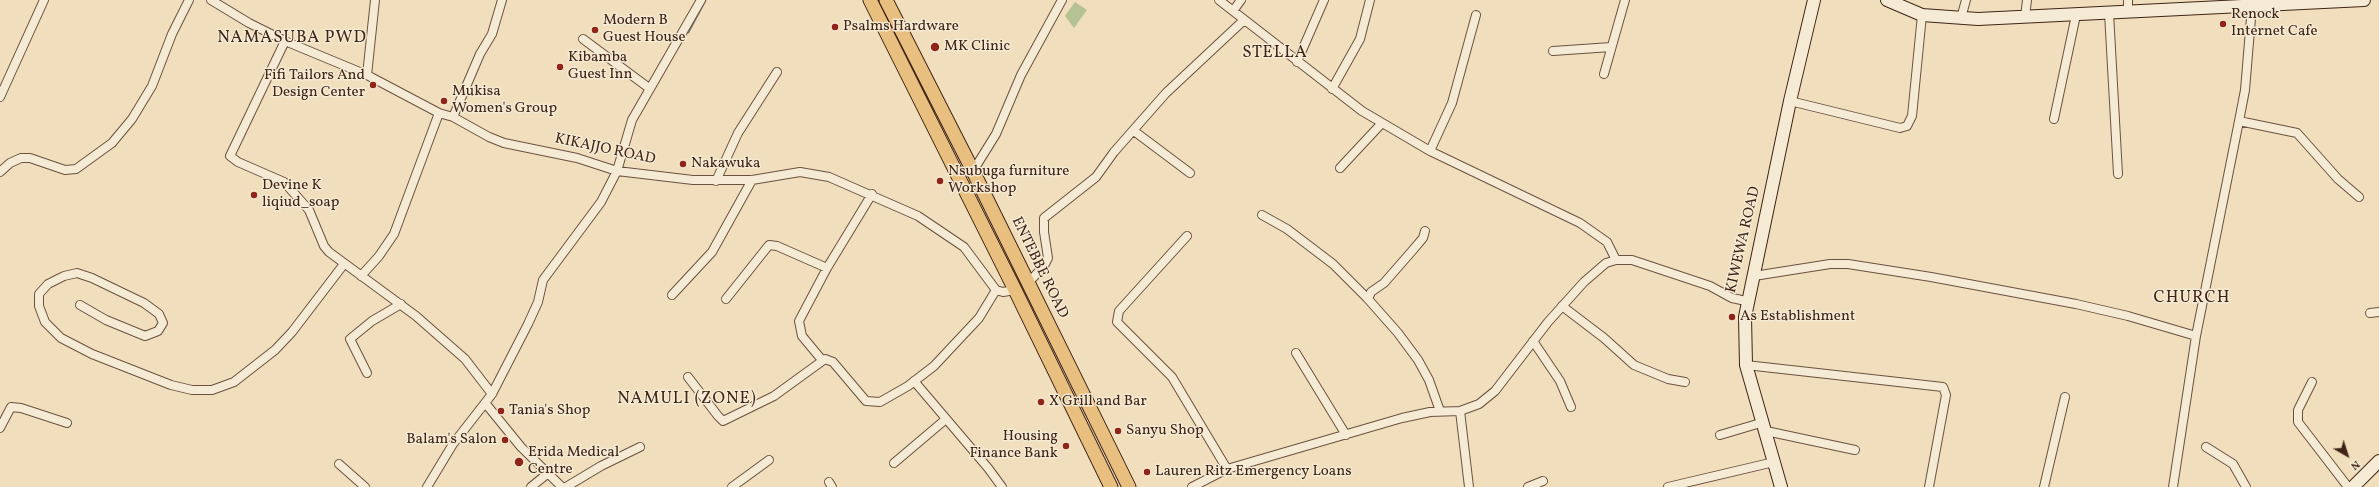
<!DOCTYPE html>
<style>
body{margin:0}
#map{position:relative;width:2379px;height:487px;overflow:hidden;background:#f0debc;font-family:Vollkorn,serif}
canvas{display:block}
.north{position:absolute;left:2327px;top:435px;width:40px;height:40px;-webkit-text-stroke:3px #f5ead3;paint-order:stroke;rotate:141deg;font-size:11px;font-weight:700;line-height:16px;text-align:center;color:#3f2417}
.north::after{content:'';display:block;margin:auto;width:14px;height:18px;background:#3f2417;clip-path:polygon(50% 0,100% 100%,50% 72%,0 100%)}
</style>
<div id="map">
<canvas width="2379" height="487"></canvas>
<div class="north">N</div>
</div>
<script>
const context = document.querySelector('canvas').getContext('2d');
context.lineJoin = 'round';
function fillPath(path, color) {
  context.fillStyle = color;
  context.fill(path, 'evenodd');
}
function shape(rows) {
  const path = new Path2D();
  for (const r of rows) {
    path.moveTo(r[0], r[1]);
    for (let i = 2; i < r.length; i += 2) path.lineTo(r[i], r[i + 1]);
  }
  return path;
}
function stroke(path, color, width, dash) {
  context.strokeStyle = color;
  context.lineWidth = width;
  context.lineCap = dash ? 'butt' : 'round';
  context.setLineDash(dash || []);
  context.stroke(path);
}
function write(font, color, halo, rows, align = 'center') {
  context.font = font + ' Vollkorn,serif';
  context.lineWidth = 3;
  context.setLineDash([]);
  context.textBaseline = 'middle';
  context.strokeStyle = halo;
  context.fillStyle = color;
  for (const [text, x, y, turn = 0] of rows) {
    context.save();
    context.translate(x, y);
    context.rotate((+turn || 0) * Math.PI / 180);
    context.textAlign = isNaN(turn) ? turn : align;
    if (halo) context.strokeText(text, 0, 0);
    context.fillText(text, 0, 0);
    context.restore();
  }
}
fillPath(shape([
 [1075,2,1087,10,1074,28,1065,16]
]), '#b5c294');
stroke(shape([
 [688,32,705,0]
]), '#797d79', 3);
const street = shape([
 [211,0,249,23,285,41,367,75,439,113,453,117,489,137,504,143,577,158,617,171,693,180,752,180,800,172,829,177,918,216,964,247,996,290,1003,292,1015,290],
 [1219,0,1362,111,1430,151,1580,223,1607,242,1616,260],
 [2128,0,2128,12],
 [1233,11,1241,0],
 [2109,13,2118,174],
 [2025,17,2027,0],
 [1961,18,1966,0],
 [583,39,649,88],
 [285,41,230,156,238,162,284,182,309,210,324,246,329,252,416,316,465,359,492,394],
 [1553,51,1611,47],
 [1297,62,1324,0],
 [1604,74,1625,0],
 [367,75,375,0],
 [1332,89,1360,39,1370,0],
 [0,97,44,0],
 [1790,101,1900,128,1907,126,1912,116,1922,15],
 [453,117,480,54,492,34,502,0],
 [2054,119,2076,15],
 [2239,121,2245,90,2252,6],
 [1134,131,1190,173],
 [1430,151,1452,103,1476,15],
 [1340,168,1382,123],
 [973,171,996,134,1021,75,1062,0],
 [0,172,10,163,21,158,30,158,65,170,76,169,112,143,132,119,152,86,172,34,189,0],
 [716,181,738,133,777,72],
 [1262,215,1287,229,1333,264,1368,299,1398,333,1418,360,1429,380,1440,411],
 [1187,236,1119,311,1117,322,1172,377,1227,469],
 [361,276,379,256,394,234,439,113],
 [1754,276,1830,264,1848,264,1931,277,2076,304,2128,316,2196,336],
 [1028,283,1044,266,1048,258,1044,232,1044,218,1096,177,1114,152,1166,93,1244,20],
 [672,295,712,252,752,180],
 [726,299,769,245,777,246,827,268],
 [1368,299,1371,292,1384,283,1412,251,1423,238,1425,231],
 [80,305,106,320,145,336,158,331,163,323,159,314,144,303,92,278,77,273,64,276,48,284,39,294,39,306,45,322,61,338,92,354,171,385,192,390,212,390,234,382,275,350,292,332,344,264],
 [1562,306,1604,338,1634,365,1668,379,1685,382],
 [2370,313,2379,312],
 [1533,341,1560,381,1571,407],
 [1296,353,1346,435],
 [822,360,802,336,799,321,827,268,872,194],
 [1746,365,1943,387,1946,395,1929,487],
 [367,373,350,339,372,321,401,304],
 [688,377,718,416,723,421,774,396,825,359,833,362,866,401,880,402,908,386,934,366,979,318,996,290],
 [914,381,988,468,1002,487],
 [2312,382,2298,410,2298,422,2348,487],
 [486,404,521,447,562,487],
 [1460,411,1469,487],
 [0,428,11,407,21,408,67,423],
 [1766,431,1855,450],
 [1720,435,1764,422],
 [2206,447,2233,464,2246,487],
 [894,463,946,419],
 [339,464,365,487],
 [829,482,832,487],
 [427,487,453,444,492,394,528,324,538,302,543,280,601,202,617,171,632,120,701,0],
 [531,487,547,474],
 [566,487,601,466,640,447],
 [732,487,769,460],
 [1192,487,1227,469,1402,418,1430,412,1460,411,1479,404,1495,391,1548,322,1584,282,1606,263,1616,260,1632,260,1710,286,1732,298,1746,301],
 [1528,487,1543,481],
 [1668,487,1774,462],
 [2044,487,2065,397],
 [2173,487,2196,336,2239,121,2297,133,2338,179,2359,197]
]);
const secondary = shape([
 [1887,0,1922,15,1978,19,2364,0],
 [1781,487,1746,365,1745,317,1790,101,1814,0],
 [2353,487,2379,461]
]);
const primary = shape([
 [870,0,1015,290,1111,487],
 [886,0,973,171,1129,487]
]);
stroke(street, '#6b5240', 10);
stroke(secondary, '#3f2417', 14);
stroke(primary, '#3f2417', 15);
stroke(street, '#f5ead3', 8);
stroke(secondary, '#f5ead3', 12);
stroke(primary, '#e8bf7e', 13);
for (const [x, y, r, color] of [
 [2223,24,4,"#8f2418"],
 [835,27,4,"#8f2418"],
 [595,30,4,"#8f2418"],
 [935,47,5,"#8f2418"],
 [560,67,4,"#8f2418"],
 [373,85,4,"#8f2418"],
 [444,101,4,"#8f2418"],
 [683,164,4,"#8f2418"],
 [940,181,4,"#8f2418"],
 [254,195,4,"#8f2418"],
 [1732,317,4,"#8f2418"],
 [1041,402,4,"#8f2418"],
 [501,411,4,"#8f2418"],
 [1118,431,4,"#8f2418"],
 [505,440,4,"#8f2418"],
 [1066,446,4,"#8f2418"],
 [519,462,5,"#8f2418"],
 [1147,472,4,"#8f2418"]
]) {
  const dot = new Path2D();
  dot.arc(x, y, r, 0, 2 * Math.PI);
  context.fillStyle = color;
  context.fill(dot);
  stroke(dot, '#f5ead3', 1.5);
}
write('15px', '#3f2417', '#f5ead3', [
 ["Renock",2231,15],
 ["Internet Cafe",2231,32],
 ["Modern B",603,21],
 ["Guest House",603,38],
 ["Psalms Hardware",843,27],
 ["MK Clinic",944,47],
 ["Kibamba",568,58],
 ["Guest Inn",568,75],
 ["Fifi Tailors And",365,76,"right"],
 ["Design Center",365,93,"right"],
 ["Mukisa",452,92],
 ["Women's Group",452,109],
 ["Nakawuka",691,164],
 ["Nsubuga furniture",948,172],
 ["Workshop",948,189],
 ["Devine K",262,186],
 ["liqiud_soap",262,203],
 ["As Establishment",1740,317],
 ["X Grill and Bar",1049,402],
 ["Tania's Shop",509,411],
 ["Sanyu Shop",1126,431],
 ["Housing",1058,437,"right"],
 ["Finance Bank",1058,454,"right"],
 ["Balam's Salon",497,440,"right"],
 ["Erida Medical",528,453],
 ["Centre",528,470],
 ["Lauren Ritz Emergency Loans",1155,472]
], 'left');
write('15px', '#3f2417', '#f5ead3', [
 ["KIKAJJO ROAD",605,150,12],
 ["KIWEWA ROAD",1744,240,-77],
 ["ENTEBBE ROAD",1039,268,64]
]);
context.letterSpacing = '1px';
write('17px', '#3f2417', '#f5ead3', [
 ["NAMASUBA PWD",292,39],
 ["STELLA",1275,54],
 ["CHURCH",2192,299],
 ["NAMULI (ZONE)",687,400]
]);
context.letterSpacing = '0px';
</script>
